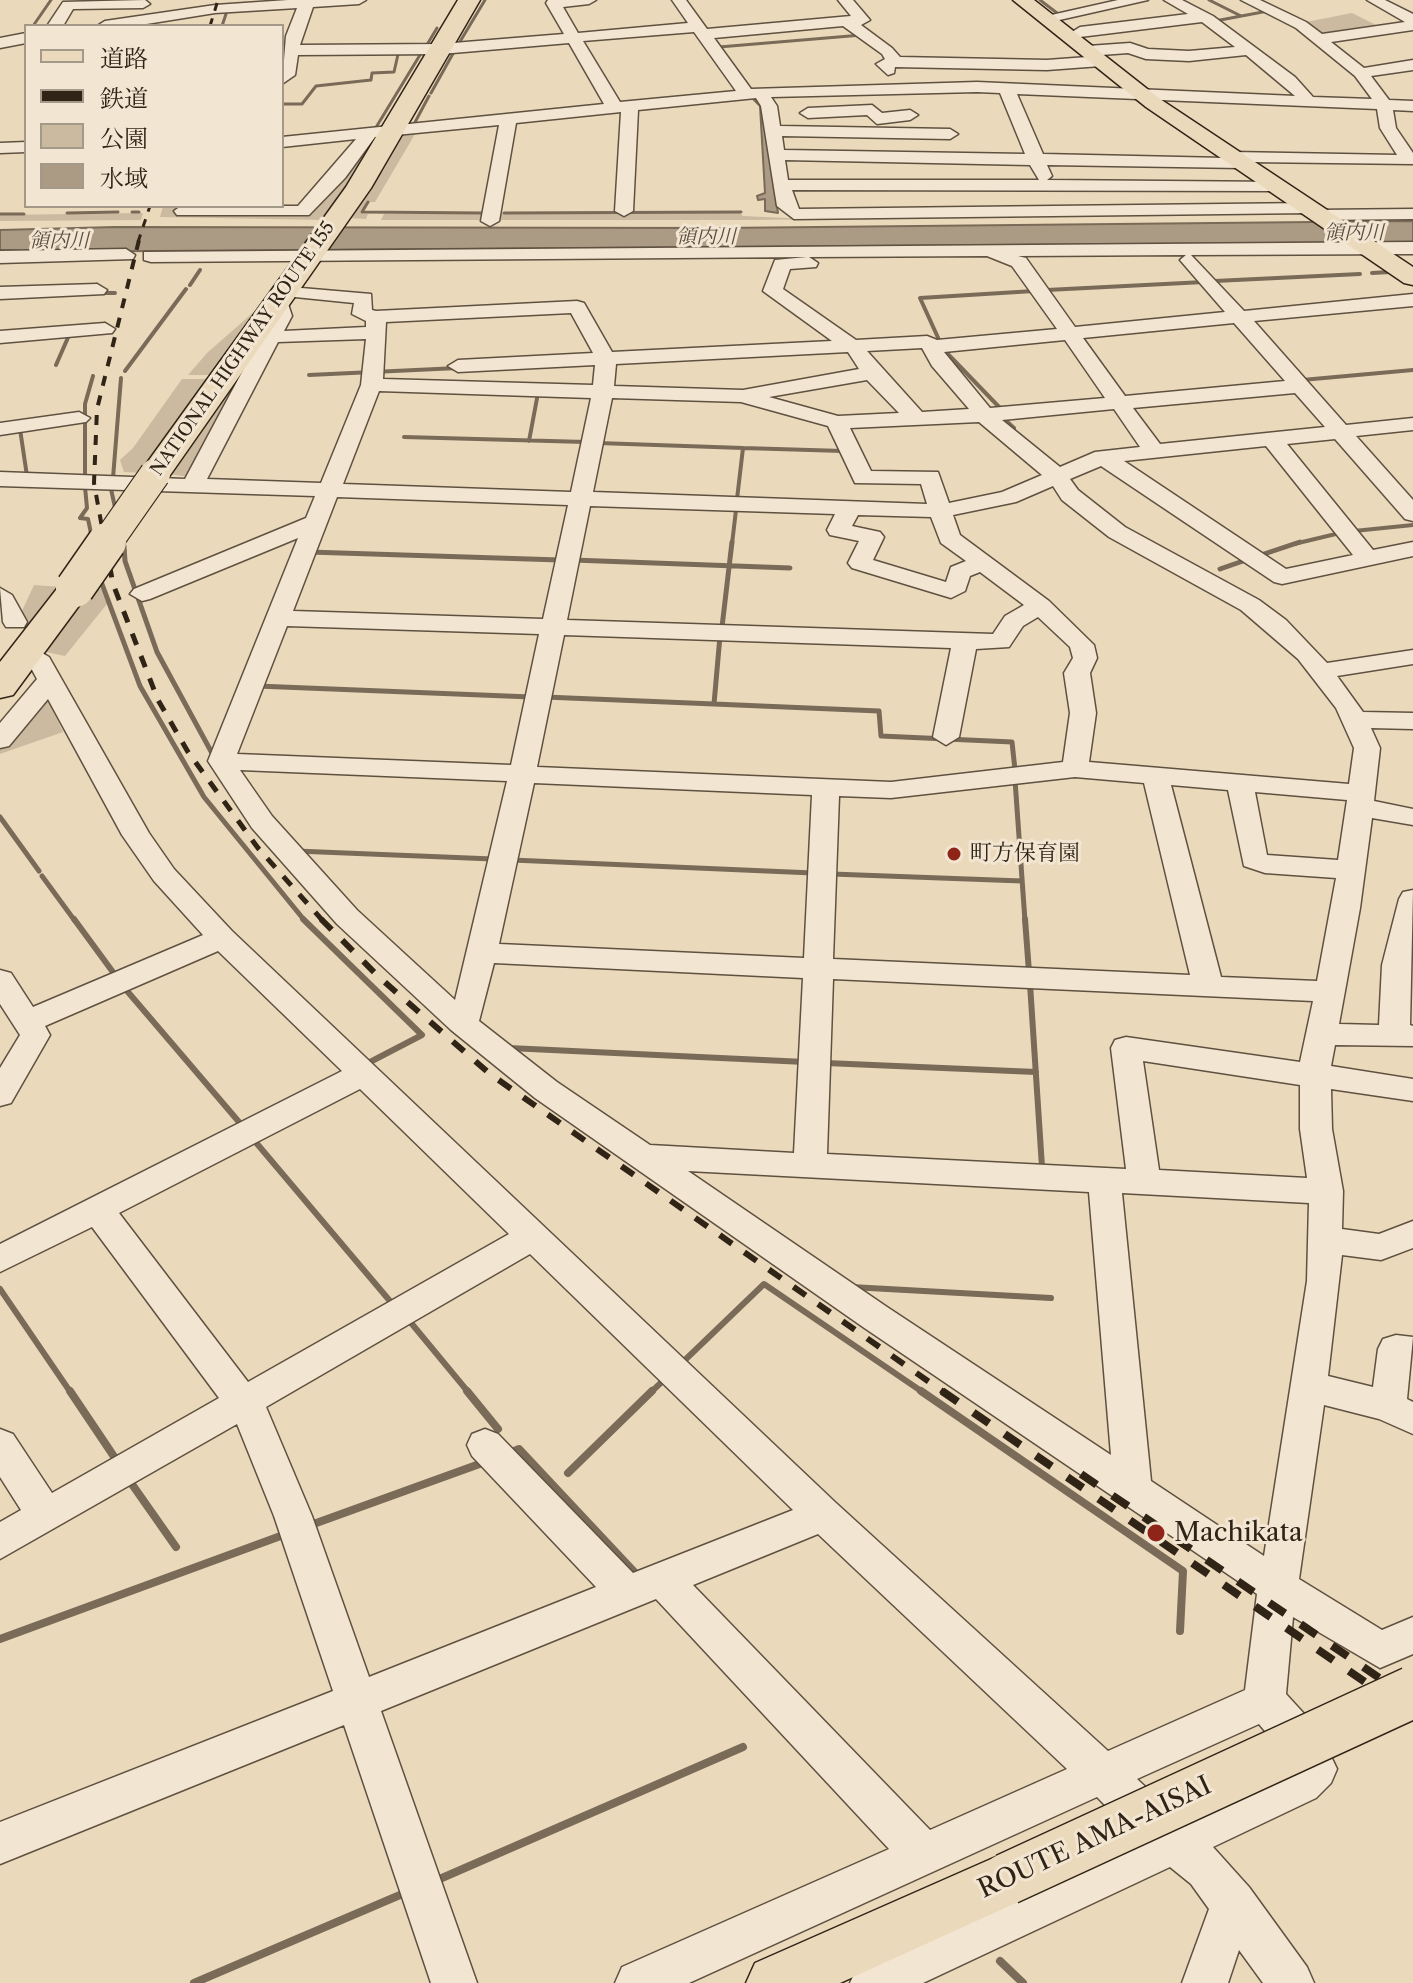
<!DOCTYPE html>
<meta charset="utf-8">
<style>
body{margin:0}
#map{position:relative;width:1413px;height:1983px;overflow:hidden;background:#ebd9bc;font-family:"Libre Caslon Text","Noto Serif JP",serif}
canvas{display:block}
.legend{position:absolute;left:24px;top:24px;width:260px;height:184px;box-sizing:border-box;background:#f2e6d3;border:2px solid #a49888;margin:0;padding:10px 14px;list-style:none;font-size:24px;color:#302417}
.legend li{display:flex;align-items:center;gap:16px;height:40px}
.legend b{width:40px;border:2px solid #a49888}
</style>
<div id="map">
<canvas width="1413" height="1983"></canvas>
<ul class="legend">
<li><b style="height:10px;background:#ebd9bc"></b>道路</li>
<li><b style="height:10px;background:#302417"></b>鉄道</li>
<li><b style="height:22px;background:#cbbaa0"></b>公園</li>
<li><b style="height:22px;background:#ab9b84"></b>水域</li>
</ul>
</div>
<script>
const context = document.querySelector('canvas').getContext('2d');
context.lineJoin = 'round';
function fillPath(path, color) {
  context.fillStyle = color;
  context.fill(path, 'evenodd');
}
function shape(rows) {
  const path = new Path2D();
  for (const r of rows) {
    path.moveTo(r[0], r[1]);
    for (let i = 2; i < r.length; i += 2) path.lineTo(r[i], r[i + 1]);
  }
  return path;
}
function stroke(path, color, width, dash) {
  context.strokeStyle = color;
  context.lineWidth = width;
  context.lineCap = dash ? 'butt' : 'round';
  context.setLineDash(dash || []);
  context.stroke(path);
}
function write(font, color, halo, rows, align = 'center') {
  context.font = font + ' "Libre Caslon Text","Noto Serif JP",serif';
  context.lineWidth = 6;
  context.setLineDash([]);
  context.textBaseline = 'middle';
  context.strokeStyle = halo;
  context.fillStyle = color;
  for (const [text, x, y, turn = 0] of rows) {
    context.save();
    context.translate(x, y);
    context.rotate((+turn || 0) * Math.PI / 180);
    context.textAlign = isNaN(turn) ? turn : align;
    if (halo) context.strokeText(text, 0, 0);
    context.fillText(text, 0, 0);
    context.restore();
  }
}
fillPath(shape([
 [1352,13,1382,28,1323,37,1301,23],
 [418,129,375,202,367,202,360,213,368,214,366,219,348,218,370,184,383,171,406,131],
 [380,135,324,220,160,217,163,206,175,206,175,212,183,206,305,214,369,139],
 [1298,211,1305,214,749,220,495,220,494,213,740,213,743,216,787,218],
 [143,213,141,220,0,221,0,215],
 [384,214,489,214,481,220,381,220],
 [272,296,215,375,188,375,207,353],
 [245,378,190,477,168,474,234,379],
 [182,379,211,379,145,473,124,472,120,460,133,448],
 [34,585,63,587,31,632,20,615],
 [87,589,101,589,107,604,65,656,42,651],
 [49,702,63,732,0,754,0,749,37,703]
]), '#cbbaa0');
const water = shape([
 [755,97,762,105,778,213,765,211,765,199,758,200,757,196,765,193,760,106,752,98,755,97],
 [1413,221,1413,242,15,252,16,250,0,250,0,230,115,227,719,228,1413,221]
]);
fillPath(water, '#ab9b84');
stroke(water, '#7a6b58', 2);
stroke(shape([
 [1040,0,1057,13],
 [1209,0,1241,16],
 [1215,21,1268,11],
 [33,26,51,0],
 [222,26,227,11],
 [458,45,485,0],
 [719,47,862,35],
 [425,48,437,28],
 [431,93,455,50],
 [282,104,302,104,316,86,371,80,372,73,394,72,399,50],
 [413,126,429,96],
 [375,129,423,50],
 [368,202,362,212,483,213,485,207],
 [132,212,139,212],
 [67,213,118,212],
 [504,213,741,212],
 [0,214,24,214]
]), '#7a6b58', 3);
stroke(shape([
 [1372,273,1390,272],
 [1215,281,1360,274],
 [190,285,200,270],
 [1047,290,1204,282],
 [99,293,115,293],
 [940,342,920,298,1034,291],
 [946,352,1001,409,1006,408],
 [56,365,70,333],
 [125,371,186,289],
 [309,375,458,368],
 [1302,380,1413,370],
 [1002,417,1014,428],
 [20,429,27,476],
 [404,437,586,442],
 [529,441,538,393],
 [598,443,743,448,737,499],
 [743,448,843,451,845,455],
 [85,478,85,404,93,376],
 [113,478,121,378],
 [85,487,87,508,80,518,88,519,92,538],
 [111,489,116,512],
 [1354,531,1413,525],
 [732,544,736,510],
 [1294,544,1340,533]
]), '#7a6b58', 4);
stroke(shape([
 [124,546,125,561,157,652,213,755],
 [309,552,560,560],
 [1258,556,1300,542],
 [573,560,790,568],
 [1220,569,1246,560],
 [99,576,140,686,204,797,305,921],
 [722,627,732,542],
 [720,636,714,704,879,711,881,736,1012,742,1015,770],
 [257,686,531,697],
 [545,697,714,704],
 [1015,780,1025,921],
 [0,817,39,871],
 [296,851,493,859],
 [512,860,813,873],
 [832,874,1022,881],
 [42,876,75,921]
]), '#7a6b58', 5);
stroke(shape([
 [74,919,118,979],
 [303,919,422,1035,370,1062],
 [1025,919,1029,972],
 [1030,984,1042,1167],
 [122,985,239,1122],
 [509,1048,805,1062],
 [826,1063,1036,1072],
 [253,1139,395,1307],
 [851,1287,1051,1298],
 [0,1289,71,1393],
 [407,1318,469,1393],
 [686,1359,764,1284,924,1393],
 [650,1393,665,1379]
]), '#7a6b58', 6);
stroke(shape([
 [70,1391,117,1461],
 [467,1391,498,1429],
 [921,1391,1183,1571,1180,1631],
 [507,1454,519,1449,639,1577],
 [568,1473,652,1391],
 [129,1480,176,1547],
 [308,1526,485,1462],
 [0,1639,286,1534],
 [435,1881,743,1747],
 [1000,1961,1023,1983],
 [194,1983,407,1892]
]), '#7a6b58', 8);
const minor = shape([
 [145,0,150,4,143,8,73,9,63,26,47,26,63,2,145,0],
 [288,0,366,0,359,4,313,7,300,45,441,44,564,34,546,3,548,0,596,0,589,4,563,7,578,33,688,23,672,0,686,0,707,29,851,16,838,0,853,0,870,20,861,25,892,48,900,57,1047,60,1101,56,1109,61,1101,66,1047,70,895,67,894,73,888,75,876,64,885,59,882,54,843,26,714,38,751,89,977,82,1295,96,1246,55,1189,61,1146,59,1128,53,1088,56,1080,51,1088,46,1130,43,1148,49,1189,51,1235,47,1202,22,1080,37,1072,32,1080,27,1188,14,1164,0,1182,0,1213,16,1295,77,1313,97,1372,99,1355,76,1296,28,1241,0,1260,0,1306,22,1322,34,1405,22,1367,0,1385,0,1413,14,1413,30,1331,42,1364,68,1413,60,1413,70,1371,76,1389,100,1413,101,1413,111,1393,110,1396,128,1413,153,1413,164,1250,162,1242,168,1047,165,1052,176,1047,180,1282,182,1282,190,1276,191,792,190,799,209,1309,203,1315,204,1317,210,1413,209,1413,219,1318,220,1312,219,1310,213,794,219,777,206,761,106,756,98,638,110,633,211,624,216,615,211,621,112,516,123,499,221,490,226,481,221,499,125,375,137,345,178,309,215,177,215,174,211,181,206,298,206,356,139,282,147,282,137,604,104,569,43,441,54,298,55,295,75,282,84,286,36,297,8,215,13,134,26,97,26,105,21,215,5,288,0],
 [694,32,736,91,620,102,583,41,694,32],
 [977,92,1000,93,1025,154,784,150,782,136,950,139,958,134,950,129,780,126,777,106,771,97,977,92],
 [1017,94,1377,109,1380,128,1397,155,1233,152,1225,158,1043,154,1017,94],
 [785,160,1030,165,1039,180,788,180,785,160],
 [1118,0,1148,0,1046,23,1038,18,1118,0],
 [26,33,26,43,0,48,0,38,26,33],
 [872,105,882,113,910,110,918,115,910,120,877,124,867,115,808,118,800,113,808,108,872,105],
 [26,142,26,152,0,153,0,143,26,142],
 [1413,242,1413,254,1191,255,1244,311,1413,294,1413,306,1254,321,1346,425,1413,418,1413,430,1356,436,1413,500,1413,521,1405,519,1335,439,1287,444,1373,550,1413,542,1413,556,1282,584,1274,582,1101,466,1070,479,1078,490,1125,527,1259,600,1286,620,1327,663,1413,650,1413,664,1337,676,1363,712,1413,713,1413,729,1371,728,1380,748,1374,801,1413,809,1413,825,1372,818,1360,908,1339,1024,1379,1025,1382,965,1399,899,1403,892,1413,890,1410,1025,1413,1026,1413,1046,1335,1045,1331,1066,1413,1079,1413,1101,1331,1089,1332,1129,1343,1191,1342,1229,1379,1234,1413,1221,1413,1248,1381,1260,1342,1255,1328,1376,1373,1387,1378,1349,1383,1339,1396,1335,1413,1337,1407,1399,1413,1402,1413,1434,1379,1419,1324,1405,1299,1579,1382,1630,1413,1617,1413,1654,1380,1668,1293,1617,1286,1694,1318,1729,1337,1769,1331,1783,1316,1798,1213,1847,1249,1887,1307,1967,1314,1983,1263,1983,1239,1950,1228,1983,1182,1983,1209,1909,1191,1884,1170,1867,923,1983,850,1983,857,1967,1137,1838,1097,1797,689,1983,615,1983,622,1967,889,1849,656,1599,381,1711,477,1983,431,1983,344,1725,0,1864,0,1822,333,1691,274,1516,237,1424,0,1559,0,1522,21,1510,0,1477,0,1429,13,1434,52,1493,219,1398,92,1227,0,1272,0,1244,342,1071,218,951,45,1026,50,1035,11,1103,0,1106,0,1068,20,1035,0,1004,0,970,11,973,33,1007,203,935,154,881,122,835,48,699,9,746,0,748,0,723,37,679,25,657,37,650,49,657,149,833,174,869,232,931,836,1503,1108,1751,1245,1690,1257,1594,863,1327,535,1098,451,1030,337,924,252,828,208,761,298,538,150,599,142,601,130,594,134,589,306,518,315,496,0,486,0,472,185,479,272,316,267,301,270,297,284,297,287,301,292,316,284,331,366,327,366,321,352,314,354,303,285,296,278,294,275,290,278,286,371,294,372,310,376,311,577,301,584,303,612,352,832,341,763,291,775,260,807,257,151,262,144,260,144,252,1413,242],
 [1186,255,1180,260,1225,312,1075,327,1026,258,1018,256,1186,255],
 [987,256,1012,266,1057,329,937,340,927,336,856,340,783,289,790,269,816,267,818,263,809,257,987,256],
 [571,313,593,353,458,360,448,366,458,372,595,365,593,385,383,379,386,322,571,313],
 [1234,323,1285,381,1125,396,1083,338,1234,323],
 [366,339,361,385,321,483,207,479,278,342,366,339],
 [1065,340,1105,398,990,408,944,352,1065,340],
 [922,348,932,366,969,409,922,412,867,351,922,348],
 [848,352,859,369,743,390,614,386,616,364,848,352],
 [867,380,899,413,838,416,769,397,867,380],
 [379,391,591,398,571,492,343,484,379,391],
 [1295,393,1325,427,1160,444,1133,408,1295,393],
 [612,398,741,402,828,426,855,483,921,484,927,504,593,492,612,398],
 [1114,409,1140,447,1095,452,1060,467,1002,420,1114,409],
 [979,422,1042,475,1002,492,949,503,938,472,871,471,850,428,979,422],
 [1266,446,1353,555,1286,569,1124,461,1266,446],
 [1053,486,1062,500,1109,537,1241,610,1298,659,1336,708,1354,748,1349,784,1089,762,1096,713,1090,673,1097,658,1094,645,1049,601,960,535,953,515,1016,502,1053,486],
 [337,497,568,505,543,619,293,611,337,497],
 [590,506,835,514,827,530,830,535,859,541,848,563,852,568,951,598,965,591,970,576,980,572,1024,605,1005,616,993,634,567,620,590,506],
 [858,515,931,517,941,543,966,561,951,567,946,582,873,560,884,537,880,532,852,526,858,515],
 [1038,617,1070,647,1073,658,1064,673,1070,713,1063,762,891,782,537,767,564,635,951,648,933,737,946,745,959,737,976,649,1009,647,1023,626,1038,617],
 [287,626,539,634,511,765,237,754,287,626],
 [240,770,507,781,455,1000,357,910,272,816,240,770],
 [1075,777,1144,783,1190,975,833,959,839,796,891,798,1075,777],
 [534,783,812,795,804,958,499,944,534,783],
 [1171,785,1228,790,1244,866,1265,873,1336,878,1317,981,1221,977,1171,785],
 [1255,792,1347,800,1338,860,1267,855,1255,792],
 [494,963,803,978,794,1153,650,1145,557,1082,479,1021,494,963],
 [833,979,1313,1001,1300,1062,1126,1037,1115,1040,1111,1048,1126,1169,827,1154,833,979],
 [1143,1061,1300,1085,1300,1129,1307,1178,1159,1170,1143,1061],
 [360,1089,509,1234,248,1382,119,1213,360,1089],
 [688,1171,1089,1192,1111,1455,887,1307,688,1171],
 [1122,1193,1309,1203,1307,1281,1264,1556,1151,1481,1122,1193],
 [530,1254,793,1510,633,1573,498,1434,485,1429,472,1434,467,1445,472,1456,596,1587,369,1677,312,1516,266,1407,530,1254],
 [818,1534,1067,1769,930,1830,693,1585,818,1534],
 [1259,1724,1292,1764,1180,1819,1137,1779,1259,1724],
 [126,249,135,255,133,259,0,263,0,251,126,249],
 [97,284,107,290,104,294,0,299,0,287,97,284],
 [105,323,115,329,112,333,0,343,0,331,105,323],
 [79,412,90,418,86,422,0,435,0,423,79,412],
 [0,588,12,595,27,622,24,627,6,627,3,622,0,588]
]);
const major = shape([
 [1013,0,1034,0,1160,99,1413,267,1413,285,1404,283,1146,107,1013,0],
 [1007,1852,1027,1860,1035,1879,1027,1898,840,1983,746,1983,755,1963,1007,1852]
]);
const highway = shape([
 [458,0,480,0,371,188,166,481,155,484,144,481,139,474,346,187,458,0],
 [75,578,87,581,92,588,13,695,0,698,0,662,63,581,75,578]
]);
stroke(minor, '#5f5140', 3);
stroke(major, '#302417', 3);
stroke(highway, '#302417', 3);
fillPath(minor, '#f2e6d3');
fillPath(major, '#ebd9bc');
fillPath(highway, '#ebd9bc');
stroke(shape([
 [210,26,218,0],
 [138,242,150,206]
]), '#302417', 3, [8, 8]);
stroke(shape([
 [105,544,94,483,97,409,139,240]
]), '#302417', 4, [10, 10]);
stroke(shape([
 [105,542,113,584,158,700,188,752,258,848,323,921]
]), '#302417', 5, [12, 12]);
stroke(shape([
 [321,919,380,978,490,1074,945,1393]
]), '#302417', 6, [15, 15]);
stroke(shape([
 [942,1391,1413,1715],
 [1081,1474,1413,1701]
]), '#302417', 8, [19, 19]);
const majorBridge = shape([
 [1007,1879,1413,1692]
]);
const highwayBridgeFar1 = shape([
 [106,544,155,474]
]);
const highwayBridge = shape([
 [75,588,107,542]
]);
stroke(majorBridge, '#302417', 54, []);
stroke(highwayBridgeFar1, '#302417', 32, []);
stroke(highwayBridge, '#302417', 41, []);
stroke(majorBridge, '#ebd9bc', 51);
stroke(highwayBridgeFar1, '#ebd9bc', 30);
stroke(highwayBridge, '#ebd9bc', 38);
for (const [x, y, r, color] of [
 [954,854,8,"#8f2418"],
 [1156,1533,10,"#8f2418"]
]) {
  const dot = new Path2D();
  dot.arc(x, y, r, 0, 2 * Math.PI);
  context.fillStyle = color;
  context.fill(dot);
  stroke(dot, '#f2e6d3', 3);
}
write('18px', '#302417', '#f2e6d3', [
 ["NATIONAL HIGHWAY ROUTE 155",243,349,-55]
]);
write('italic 20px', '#5b4e3d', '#f2e6d3', [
 ["領内川",1354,233],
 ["領内川",706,237],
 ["領内川",59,241]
]);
write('22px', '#302417', '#f2e6d3', [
 ["町方保育園",970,854]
], 'left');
write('26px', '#302417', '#f2e6d3', [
 ["Machikata",1174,1533]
], 'left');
write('26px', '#302417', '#f2e6d3', [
 ["ROUTE AMA-AISAI",1095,1838,-25]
]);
</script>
